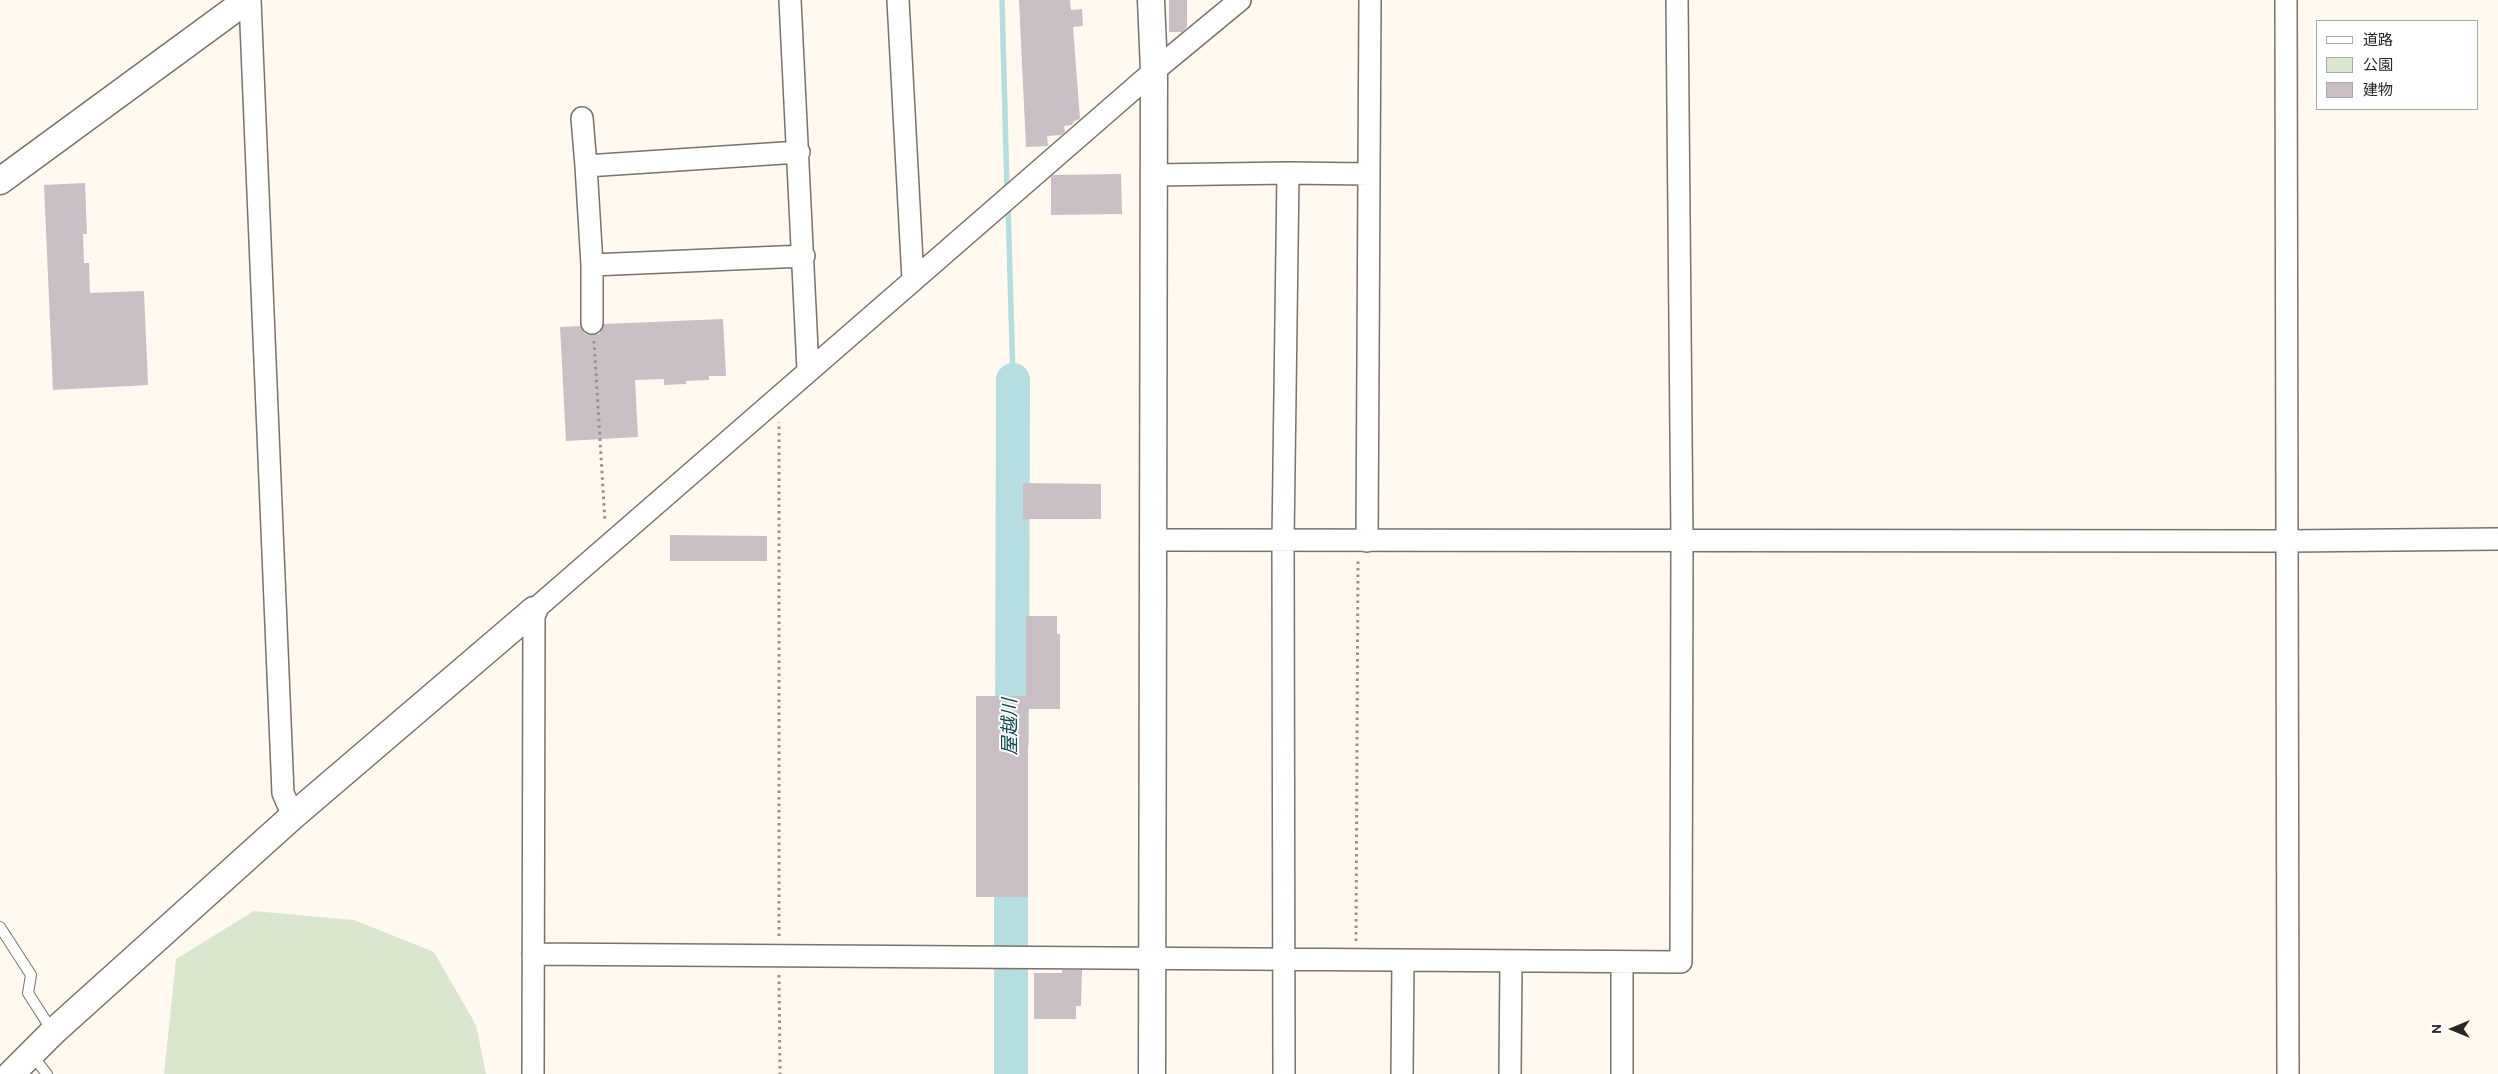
<!DOCTYPE html>
<meta charset="utf-8">
<style>
body{margin:0}
#map{position:relative;width:2498px;height:1074px;overflow:hidden;background:#fff9f0;font-family:Overpass,"Noto Sans JP",sans-serif}
canvas{display:block}
.legend{position:absolute;left:2316px;top:20px;width:162px;height:90px;box-sizing:border-box;background:#fff;border:1px solid #a9a9a7;margin:0;padding:6px 9px;list-style:none;font-size:15px;color:#292723}
.legend li{display:flex;align-items:center;gap:10px;height:25px}
.legend b{width:25px;border:1px solid #a9a9a7}
.north{position:absolute;left:2428px;top:1004px;width:50px;height:50px;-webkit-text-stroke:4px #fff;paint-order:stroke;rotate:270deg;font-size:14px;font-weight:700;line-height:20px;text-align:center;color:#292723}
.north::after{content:'';display:block;margin:auto;width:18px;height:22px;background:#292723;clip-path:polygon(50% 0,100% 100%,50% 72%,0 100%)}
</style>
<div id="map">
<canvas width="2498" height="1074"></canvas>
<ul class="legend">
<li><b style="height:6px;background:#fff"></b>道路</li>
<li><b style="height:14px;background:#dbe6cf"></b>公園</li>
<li><b style="height:14px;background:#c9bfc5"></b>建物</li>
</ul>
<div class="north">N</div>
</div>
<script>
const context = document.querySelector('canvas').getContext('2d');
context.lineJoin = 'round';
function fillPath(path, color) {
  context.fillStyle = color;
  context.fill(path, 'evenodd');
}
function shape(rows) {
  const path = new Path2D();
  for (const r of rows) {
    path.moveTo(r[0], r[1]);
    for (let i = 2; i < r.length; i += 2) path.lineTo(r[i], r[i + 1]);
  }
  return path;
}
function stroke(path, color, width, dash) {
  context.strokeStyle = color;
  context.lineWidth = width;
  context.lineCap = dash ? 'butt' : 'round';
  context.setLineDash(dash || []);
  context.stroke(path);
}
function write(font, color, halo, rows, align = 'center') {
  context.font = font + ' Overpass,"Noto Sans JP",sans-serif';
  context.lineWidth = 4;
  context.setLineDash([]);
  context.textBaseline = 'middle';
  context.strokeStyle = halo;
  context.fillStyle = color;
  for (const [text, x, y, turn = 0] of rows) {
    context.save();
    context.translate(x, y);
    context.rotate((+turn || 0) * Math.PI / 180);
    context.textAlign = isNaN(turn) ? turn : align;
    if (halo) context.strokeText(text, 0, 0);
    context.fillText(text, 0, 0);
    context.restore();
  }
}
fillPath(shape([
 [254,911,354,920,434,952,476,1025,486,1074,164,1074,176,959]
]), '#dbe6cf');
stroke(shape([
 [1002,0,1007,190],
 [1008,205,1013,380]
]), '#b4dedf', 5.5);
stroke(shape([
 [1012,742,1013,380],
 [1011,1074,1011,850]
]), '#b4dedf', 34);
fillPath(shape([
 [1019,0,1070,0,1071,10,1082,9,1083,26,1073,27,1080,119,1074,121,1072,125,1064,126,1065,132,1061,135,1047,136,1048,146,1026,147],
 [1169,0,1187,0,1187,27,1182,32,1169,32],
 [1121,174,1122,214,1051,215,1051,177,1053,175],
 [85,183,87,234,83,234,84,263,89,263,90,293,144,291,148,385,53,390,44,185],
 [723,319,726,376,709,376,709,380,686,381,686,384,664,385,664,379,635,380,638,437,566,441,560,327,580,326,585,334,592,335,599,334,604,324],
 [1023,483,1101,484,1101,519,1023,519],
 [670,535,767,536,767,561,670,561],
 [1026,616,1057,616,1057,634,1060,634,1060,709,1028,709,1028,897,976,897,976,696,1026,696],
 [1062,970,1082,970,1081,1006,1076,1006,1076,1019,1034,1019,1034,973,1062,973]
]), '#c9bfc5');
const service = shape([
 [0,927,31,975,28,993,53,1032],
 [31,1054,47,1074]
]);
const minor = shape([
 [250,0,283,793,293,816],
 [790,0,808,370],
 [898,0,913,280],
 [2286,0,2288,1074],
 [582,118,586,166],
 [799,152,586,166,592,265,804,256],
 [1154,175,1288,173],
 [592,265,592,323],
 [1152,540,2288,541,2498,539],
 [1367,541,1369,174],
 [533,954,1681,962,1682,541,1677,0],
 [533,1074,534,610,1154,71,1240,0],
 [1284,1074,1283,541,1288,173,1369,174,1370,0],
 [1402,1074,1403,960],
 [1510,1074,1511,962],
 [1622,1074,1622,963]
]);
const tertiary = shape([
 [1151,0,1154,71,1152,1074],
 [0,181,247,0],
 [11,1074,53,1032,293,816,534,610]
]);
stroke(service, '#77726a', 12);
stroke(minor, '#77726a', 24);
stroke(tertiary, '#77726a', 29);
stroke(shape([
 [594,341,605,522],
 [779,936,779,422],
 [1356,941,1358,558],
 [779,975,780,1074]
]), '#95918a', 3, [2.5, 4]);
stroke(service, '#fff', 10);
stroke(minor, '#fff', 21);
stroke(tertiary, '#fff', 26);
write('italic 19px', '#0a494b', '#fff', [
 ["屋越川",1012,727,-90]
]);
</script>
